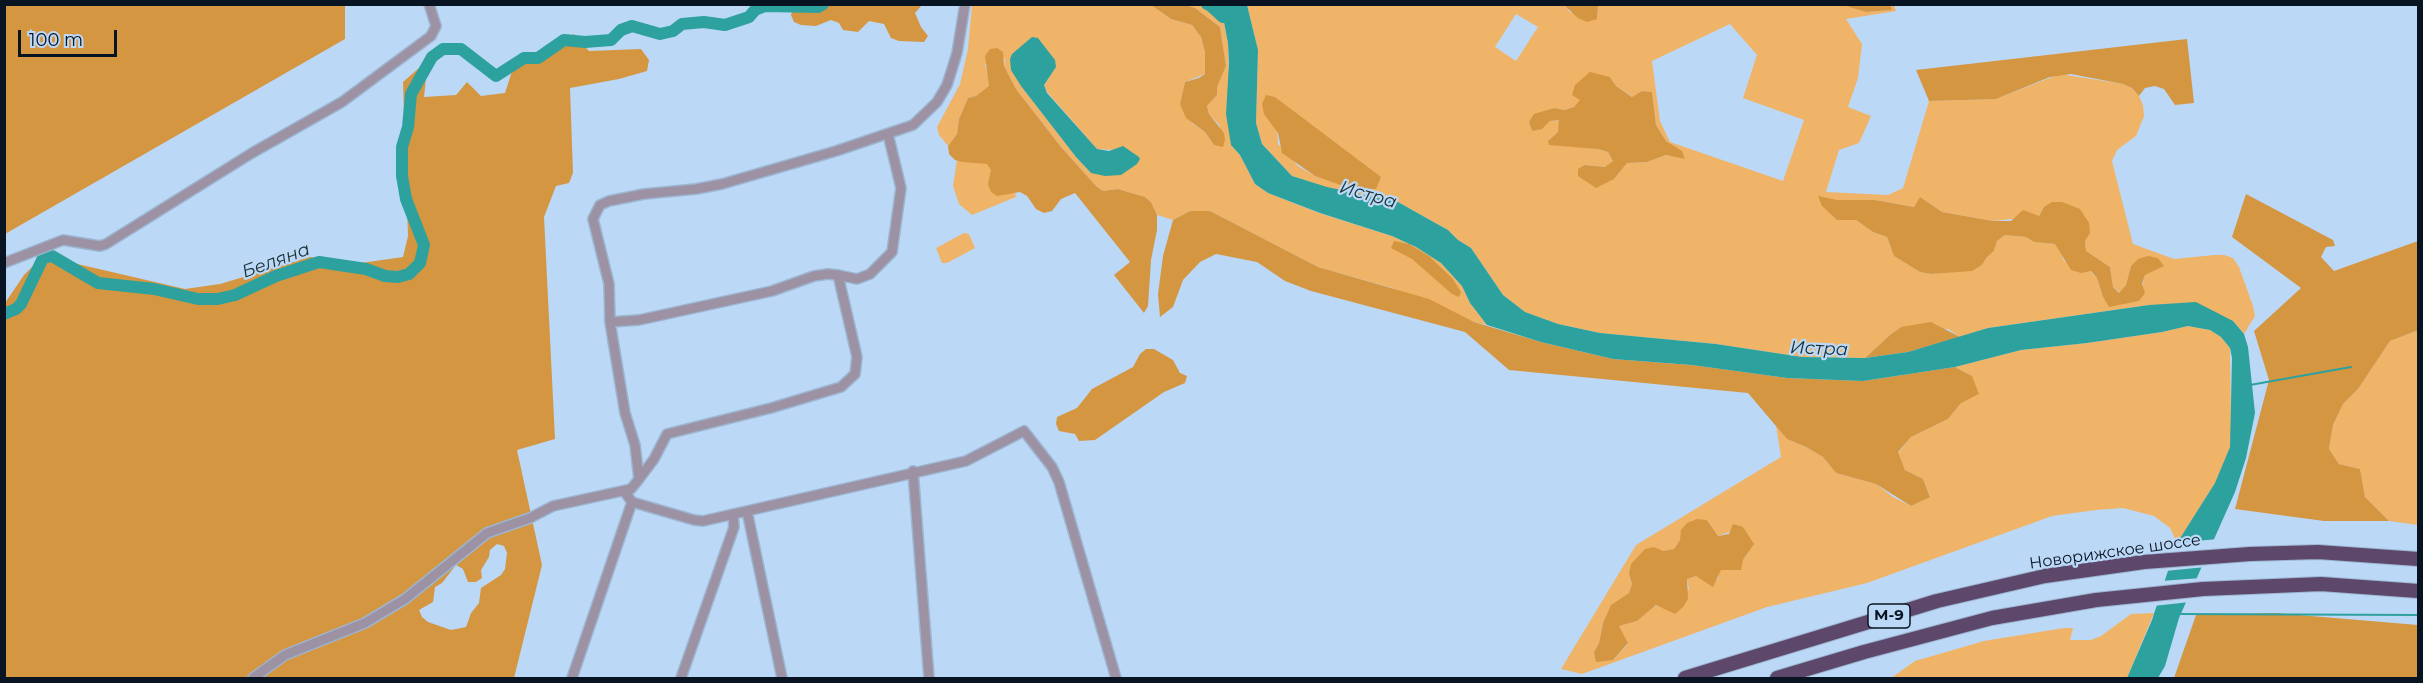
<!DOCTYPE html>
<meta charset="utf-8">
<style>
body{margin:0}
#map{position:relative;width:2423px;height:683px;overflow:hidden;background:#bcd8f7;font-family:Montserrat,sans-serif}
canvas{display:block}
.frame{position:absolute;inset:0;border:6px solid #081421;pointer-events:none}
.scale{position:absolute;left:18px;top:30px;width:99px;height:27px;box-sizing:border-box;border:3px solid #081421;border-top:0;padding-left:8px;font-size:18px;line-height:21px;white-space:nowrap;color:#081421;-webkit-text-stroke:4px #bcd8f7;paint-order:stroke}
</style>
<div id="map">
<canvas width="2423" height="683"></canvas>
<div class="frame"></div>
<div class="scale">100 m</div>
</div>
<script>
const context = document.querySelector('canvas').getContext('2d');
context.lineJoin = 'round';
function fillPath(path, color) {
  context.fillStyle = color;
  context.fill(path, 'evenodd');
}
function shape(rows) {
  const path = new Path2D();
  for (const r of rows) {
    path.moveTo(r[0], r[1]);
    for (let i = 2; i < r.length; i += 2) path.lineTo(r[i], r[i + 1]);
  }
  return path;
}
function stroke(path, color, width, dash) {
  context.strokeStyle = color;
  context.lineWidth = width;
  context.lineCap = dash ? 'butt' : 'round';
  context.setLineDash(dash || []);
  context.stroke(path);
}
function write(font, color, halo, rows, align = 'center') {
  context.font = font + ' Montserrat,sans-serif';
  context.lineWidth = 4.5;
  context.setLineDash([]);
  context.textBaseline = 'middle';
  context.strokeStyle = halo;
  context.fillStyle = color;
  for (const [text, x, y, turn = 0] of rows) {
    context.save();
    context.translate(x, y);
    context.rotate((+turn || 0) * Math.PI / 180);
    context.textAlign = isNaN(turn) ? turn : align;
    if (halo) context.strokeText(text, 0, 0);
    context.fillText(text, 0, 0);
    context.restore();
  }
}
fillPath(shape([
 [1843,4,1866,12,1891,10,1890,5,1894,5,1896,11,1846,19,1862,44,1858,78,1848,107,1871,116,1859,143,1839,150,1826,192,1888,195,1903,188,1929,101,1996,99,2060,74,2123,84,2132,88,2139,96,2143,105,2144,116,2136,136,2117,150,2112,161,2133,244,2174,259,2214,255,2224,255,2233,258,2239,267,2253,306,2255,316,2244,334,2233,321,2149,305,1988,328,1960,337,1948,329,1901,327,1890,335,1865,358,1802,357,1716,344,1600,333,1558,324,1525,312,1503,295,1471,248,1458,240,1448,230,1430,220,1398,202,1326,187,1292,176,1262,144,1256,123,1258,50,1247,5,1564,5,1570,12,1597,19,1598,5],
 [1516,14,1538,27,1516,61,1495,47],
 [1730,24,1757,55,1743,98,1804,120,1783,181,1670,142,1660,121,1652,61],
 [1610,77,1616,86,1633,97,1642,91,1652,92,1656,125,1666,141,1681,151,1685,158,1666,155,1647,162,1627,163,1614,179,1585,165,1606,167,1613,161,1608,152,1598,149,1548,141,1558,132,1560,120,1550,121,1532,131,1529,122,1553,108,1563,110,1574,107],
 [1275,97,1306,123,1325,179,1315,176,1298,166,1278,144],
 [1921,198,1942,212,1993,221,2039,216,2044,207,2085,241,2086,251,2110,267,2113,287,2120,293,2126,285,2131,266,2145,274,2139,301,2109,306,2103,297,2097,278,2090,271,2064,261,2061,252,2055,244,2034,242,2026,237,2005,235,1997,241,1994,251,1987,257,1982,265,1972,270,1931,274,1920,272,1894,256,1887,237,1873,232,1856,220,1837,220,1830,213,1837,200,1875,200,1914,207],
 [972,5,1151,5,1171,19,1192,25,1201,37,1205,52,1205,74,1185,82,1180,104,1192,123,1205,132,1214,145,1220,126,1209,114,1207,106,1217,95,1217,87,1226,66,1220,27,1195,8,1186,5,1217,5,1223,17,1228,43,1231,145,1240,155,1255,184,1268,193,1319,213,1392,236,1416,247,1441,263,1462,286,1470,303,1487,325,1474,322,1392,288,1318,267,1210,211,1190,211,1173,220,1157,215,1151,202,1145,197,1118,189,1103,191,1097,187,1061,147,1016,89,1004,66,1005,59,985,64,989,79,989,87,976,96,968,98,959,119,957,134,948,146,939,135,937,127,960,84,968,49],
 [1056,67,1044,85,1047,92,1097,149,1116,150,1091,173,1076,157,1021,86],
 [959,147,1033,185,1015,192,1016,197,972,215,959,204,953,186],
 [964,233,969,234,975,248,947,263,942,263,936,248],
 [2188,326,2210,330,2221,337,2230,348,2231,434,2230,447,2219,477,2177,543,2170,528,2154,516,2123,508,2096,510,2052,516,1867,583,1767,607,1582,674,1561,669,1636,545,1781,457,1776,425,1787,439,1806,447,1823,457,1836,473,1876,484,1893,497,1911,506,1930,496,1923,479,1905,470,1898,453,1911,437,1948,419,1961,403,1972,376,1955,367,2021,350,2087,343,2162,332],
 [1707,520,1718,536,1743,527,1747,536,1749,552,1743,560,1720,569,1718,579,1696,576,1687,579,1689,589,1652,608,1637,621,1618,626,1628,644,1613,660,1594,652,1599,643,1603,623,1612,605,1629,593,1632,584,1629,574,1663,551,1674,549,1680,540],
 [2416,331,2418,333,2418,525,2389,521,2365,497,2360,469,2339,464,2329,449,2333,425,2343,404,2358,389,2390,341],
 [2154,613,2127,678,1891,678,1915,661,1984,641,2064,628,2073,628,2070,640,2091,640,2101,636,2131,614]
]), '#f0b468');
fillPath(shape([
 [5,4,345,5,345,39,5,234],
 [799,5,922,5,915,13,921,27,928,36,924,42,899,41,891,38,884,24,869,21,858,32,843,30,839,23,831,20,816,26,801,25,794,22,791,15,793,8],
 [1151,5,1186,5,1195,8,1220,27,1226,66,1217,87,1217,95,1207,106,1209,114,1224,133,1225,140,1223,147,1214,145,1205,132,1186,118,1180,104,1185,82,1199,78,1205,74,1205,52,1201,37,1192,25,1171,19],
 [1564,5,1598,5,1597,19,1587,22,1578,18],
 [1843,5,1890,5,1892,10,1866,12],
 [574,34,589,51,641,49,649,60,647,71,619,79,570,88,573,173,569,183,556,186,544,217,555,439,517,450,542,565,514,678,163,678,158,677,5,678,5,303,24,275,43,256,185,289,220,284,310,257,354,264,403,257,408,236,403,82,428,60,424,97,456,95,467,82,481,96,505,93,514,65],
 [497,544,504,546,507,553,505,569,501,575,481,588,479,603,471,613,466,627,451,630,428,622,422,617,419,610,433,602,435,587,442,583,456,565,463,569,468,582,476,582,482,578,481,570,489,557,490,550],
 [2187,39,2194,103,2175,105,2164,89,2155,86,2145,88,2139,96,2132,88,2123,84,2071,74,2050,77,1996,99,1929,101,1916,70],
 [997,48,1003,52,1004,66,1016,89,1061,147,1097,187,1103,191,1118,189,1145,197,1151,202,1157,215,1157,230,1151,260,1148,306,1144,313,1114,275,1130,262,1075,193,1061,199,1052,211,1044,213,1036,209,1027,196,1020,192,997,196,991,192,988,184,991,170,987,164,962,162,955,160,949,154,948,146,957,134,959,119,968,98,976,96,989,86,985,56,990,49],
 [1590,72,1610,77,1616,86,1632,97,1642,91,1652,92,1656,125,1666,141,1682,151,1685,159,1666,155,1647,162,1627,163,1614,179,1596,188,1578,176,1578,169,1585,165,1605,167,1613,161,1608,152,1598,149,1549,145,1548,141,1558,132,1559,120,1550,121,1542,129,1532,131,1529,122,1534,114,1554,108,1564,110,1574,107,1580,100,1572,95,1575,85],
 [1266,95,1275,97,1381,177,1376,189,1352,189,1315,176,1282,153,1278,133,1264,114,1262,104],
 [2246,194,2333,240,2335,246,2326,247,2321,257,2334,271,2418,241,2418,333,2416,331,2390,341,2358,389,2343,404,2333,425,2329,449,2339,464,2360,469,2365,497,2389,521,2324,521,2235,509,2269,380,2254,331,2301,288,2232,237],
 [1818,196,1837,200,1875,200,1914,207,1920,197,1942,212,1993,221,2011,221,2023,210,2039,216,2044,207,2052,202,2062,202,2080,209,2089,223,2090,233,2085,241,2086,251,2110,267,2113,287,2119,293,2126,285,2131,266,2138,259,2148,256,2158,258,2164,266,2145,275,2142,284,2145,293,2139,301,2109,307,2103,297,2097,278,2091,271,2081,273,2071,270,2055,244,2034,242,2026,237,2005,235,1997,241,1994,251,1987,257,1982,265,1972,271,1931,274,1920,272,1894,256,1887,237,1873,232,1856,220,1837,220,1822,206],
 [1190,211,1210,211,1318,267,1429,299,1474,322,1541,342,1613,359,1692,365,1787,378,1863,381,1955,367,1972,376,1979,394,1961,403,1948,419,1911,437,1898,452,1905,470,1923,479,1930,497,1911,506,1876,484,1836,473,1823,457,1806,447,1787,439,1748,393,1509,370,1465,332,1311,291,1285,281,1257,262,1216,254,1200,262,1183,280,1173,307,1160,317,1158,294,1163,256,1173,220],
 [1394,241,1409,244,1429,256,1452,278,1461,292,1459,297,1452,294,1412,259,1391,248],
 [1931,322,1960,337,1908,352,1865,358,1890,335,1901,327],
 [1146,349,1154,349,1173,360,1180,373,1187,376,1185,383,1164,392,1095,440,1079,441,1075,434,1059,431,1056,424,1057,417,1077,408,1092,389,1133,367,1140,354],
 [1697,519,1707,520,1718,536,1729,534,1733,524,1743,527,1754,544,1743,560,1741,570,1721,570,1713,587,1696,576,1687,579,1688,599,1683,607,1675,614,1656,605,1637,621,1619,626,1628,643,1613,660,1596,662,1594,652,1599,643,1603,623,1611,605,1629,593,1632,584,1629,574,1631,564,1645,549,1654,547,1663,551,1674,549,1680,540,1681,530,1687,523],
 [2275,613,2418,625,2418,678,2174,678,2196,615]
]), '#d59641');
fillPath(shape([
 [1217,5,1247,5,1258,50,1256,123,1262,144,1292,176,1327,187,1398,202,1430,220,1448,230,1458,240,1471,248,1503,295,1525,312,1558,324,1600,333,1716,344,1802,357,1865,358,1908,352,1988,328,2149,305,2196,302,2233,321,2244,334,2248,347,2255,413,2246,458,2235,492,2179,618,2165,666,2158,678,2127,678,2152,620,2177,543,2215,483,2230,447,2232,358,2230,348,2221,337,2210,330,2188,326,2162,332,2087,343,2021,350,1955,367,1863,381,1787,378,1692,365,1613,359,1541,342,1487,325,1470,303,1462,286,1441,263,1416,247,1392,236,1320,213,1268,193,1255,184,1240,155,1231,145,1226,114,1229,63,1228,43,1223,17],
 [1032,37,1038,38,1055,60,1056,67,1044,85,1047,93,1097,149,1109,151,1123,146,1139,157,1140,159,1137,164,1121,175,1105,176,1091,173,1076,157,1021,86,1011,70,1010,59,1012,54]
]), '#2da19d');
fillPath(shape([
 [2218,539,2206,567,2165,571,2174,543],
 [2201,578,2190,602,2153,606,2161,581]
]), '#bcd8f7');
stroke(shape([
 [2250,385,2351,367],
 [2178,614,2418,615]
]), '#2da19d', 2);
stroke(shape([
 [1207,4,1211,6,1223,17,1236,15],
 [4,314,16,309,21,304,43,258,52,256,98,283,154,289,198,299,218,299,235,295,276,276,319,262,366,269,385,276,398,277,409,274,420,263,424,245,406,199,402,176,402,147,408,127,411,94,432,57,443,49,461,49,496,76,524,58,538,58,564,40,585,42,611,40,621,30,632,26,660,34,673,31,682,24,704,22,725,25,749,17,755,10,765,6,818,7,823,4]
]), '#2da19d', 12);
const minor = shape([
 [4,263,63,240,100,246,106,244,252,153,342,102,431,36,436,26,429,4],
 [838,275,857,279,870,274,892,252,901,188,888,134],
 [913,471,929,678],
 [639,479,654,459,667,434,771,408,841,387,855,374,857,357,838,275,828,274,814,276,772,291,639,320,610,322,609,284,593,219,600,205,609,201,644,194,696,189,722,184,836,151,913,125,937,102,947,85,957,53,965,4],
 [624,491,632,502,694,520,703,521,966,461,1024,431,1052,467,1059,482,1116,678],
 [747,511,782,678],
 [253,678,285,655,365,623,405,599,487,533,530,518,553,506,631,489,639,479,635,445,625,413,610,322],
 [572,678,632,502],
 [681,678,734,527,733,514]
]);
const highway = shape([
 [1685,678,1937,601,2045,576,2144,562,2250,554,2318,552,2418,559],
 [1777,678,1864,652,1992,618,2096,600,2203,589,2321,584,2418,591]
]);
stroke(minor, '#9cb5d0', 12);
stroke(highway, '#9cb5d0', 16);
stroke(minor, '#9d92a4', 9);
stroke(highway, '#5d476b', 14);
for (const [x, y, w] of [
 [1889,616,42]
]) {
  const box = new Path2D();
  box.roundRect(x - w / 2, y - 12, w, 24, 4.5);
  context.fillStyle = '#bcd8f7';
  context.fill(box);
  stroke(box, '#081421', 1.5);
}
write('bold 15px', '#081421', null, [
 ["М-9",1889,616]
]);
write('16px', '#081421', '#bcd8f7', [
 ["Новорижское шоссе",2115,552,-8]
]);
write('italic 18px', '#18302f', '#bcd8f7', [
 ["Истра",1368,195,16],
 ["Беляна",276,261,-20],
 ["Истра",1819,349,2]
]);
</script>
